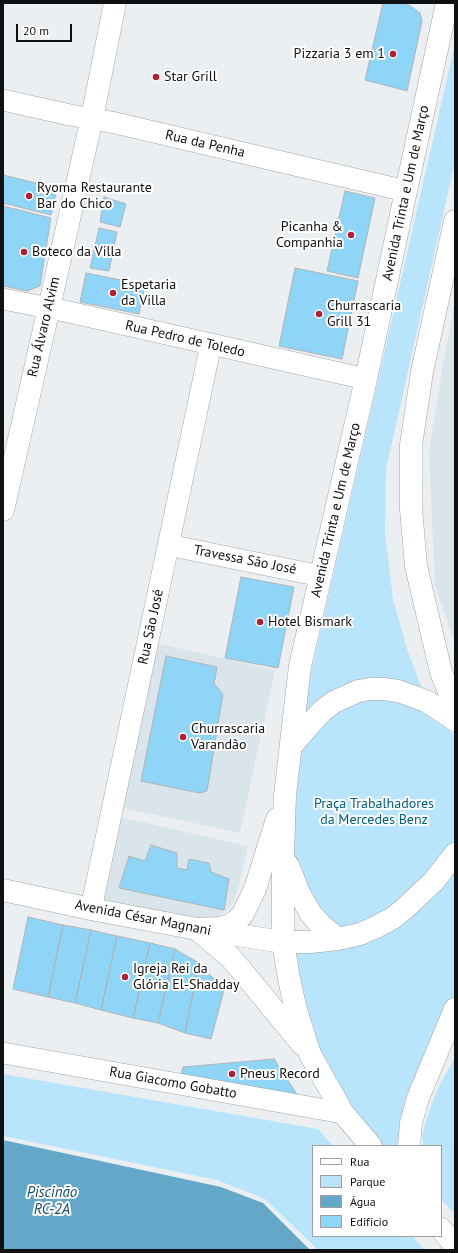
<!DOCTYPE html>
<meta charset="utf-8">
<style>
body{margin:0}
#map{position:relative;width:458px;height:1253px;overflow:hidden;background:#eceff1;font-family:"PT Sans",sans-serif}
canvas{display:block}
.frame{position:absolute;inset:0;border:4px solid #0f1011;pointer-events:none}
.legend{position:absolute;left:312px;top:1145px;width:130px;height:92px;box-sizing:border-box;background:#fff;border:1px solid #9f9fa0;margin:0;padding:5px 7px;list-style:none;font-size:12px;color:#0f1011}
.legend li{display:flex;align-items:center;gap:8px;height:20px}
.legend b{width:20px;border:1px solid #9f9fa0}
.scale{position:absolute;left:16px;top:24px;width:56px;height:18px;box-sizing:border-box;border:2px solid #0f1011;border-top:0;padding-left:5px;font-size:12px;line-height:14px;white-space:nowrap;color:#0f1011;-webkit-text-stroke:3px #fff;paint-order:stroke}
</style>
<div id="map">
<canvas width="458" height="1253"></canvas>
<div class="frame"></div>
<ul class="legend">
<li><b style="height:5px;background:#fff"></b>Rua</li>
<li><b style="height:11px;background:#b8e5fc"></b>Parque</li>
<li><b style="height:11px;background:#63a8c9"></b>Água</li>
<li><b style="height:11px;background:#8fd5f8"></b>Edifício</li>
</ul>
<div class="scale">20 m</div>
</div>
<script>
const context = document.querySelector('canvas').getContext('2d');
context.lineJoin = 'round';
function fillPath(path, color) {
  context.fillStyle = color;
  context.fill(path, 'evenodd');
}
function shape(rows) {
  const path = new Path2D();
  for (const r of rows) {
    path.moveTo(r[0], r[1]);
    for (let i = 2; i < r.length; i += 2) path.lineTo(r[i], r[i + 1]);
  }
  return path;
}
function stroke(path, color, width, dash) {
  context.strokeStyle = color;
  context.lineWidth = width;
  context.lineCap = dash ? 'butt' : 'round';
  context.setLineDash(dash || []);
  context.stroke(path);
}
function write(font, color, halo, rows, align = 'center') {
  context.font = font + ' "PT Sans",sans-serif';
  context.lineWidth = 4;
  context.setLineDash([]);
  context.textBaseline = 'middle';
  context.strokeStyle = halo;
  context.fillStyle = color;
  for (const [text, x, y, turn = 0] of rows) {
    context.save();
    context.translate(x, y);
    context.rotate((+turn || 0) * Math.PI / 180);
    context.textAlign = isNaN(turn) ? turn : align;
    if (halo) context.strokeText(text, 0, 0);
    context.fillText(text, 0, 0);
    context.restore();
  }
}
fillPath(shape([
 [455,301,455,643,435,585,429,452,443,364],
 [152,642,275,670,240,833,118,807],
 [120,817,248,846,237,893,233,904,225,912,213,919,201,922,100,900]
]), '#dae5eb');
fillPath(shape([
 [455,44,455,162,386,469,385,533,393,599,407,649,425,697,389,686,305,720,310,677],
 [369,698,393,700,415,705,444,724,455,736,455,839,443,855,409,893,386,909,365,921,346,928,339,928,316,908,293,854,295,798,302,745,313,733,342,709],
 [455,863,455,995,443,1018,401,1146,379,1146,348,1105,316,1046,291,949,398,926,424,906,439,888],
 [455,1058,455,1214,441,1199,441,1146,423,1146,422,1135,429,1111,439,1086],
 [3,1074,318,1129,333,1146,313,1146,313,1236,412,1236,425,1250,318,1250,265,1199,217,1180,3,1136]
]), '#b8e5fc');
fillPath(shape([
 [3,1140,221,1187,263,1203,310,1250,3,1250]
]), '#63a8c9');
const building = shape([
 [383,3,400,3,409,5,420,13,422,21,407,91,365,80,383,3],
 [3,175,57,188,51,215,3,203,3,175],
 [345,191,375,198,358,278,327,271,345,191],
 [104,197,126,204,120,227,100,222,104,197],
 [3,206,51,218,40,286,27,291,3,286,3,206],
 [99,228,117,232,109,271,90,268,99,228],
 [295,268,358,281,342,359,279,346,295,268],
 [86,273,145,285,139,314,80,302,86,273],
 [241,577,294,587,278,668,225,658,241,577],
 [166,656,217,667,214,684,223,694,207,791,199,793,141,781,166,656],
 [151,845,177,853,177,868,187,870,189,859,209,863,211,872,229,879,224,910,119,888,129,856,145,861,151,845],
 [28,917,63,925,48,997,13,989,28,917],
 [63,925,91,930,75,1003,48,997,63,925],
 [91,930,117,936,101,1010,75,1003,91,930],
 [117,936,150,943,133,1018,101,1010,117,936],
 [150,943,175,949,158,1023,133,1018,150,943],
 [175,949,199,963,185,1033,158,1023,175,949],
 [199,963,224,990,211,1039,185,1033,199,963],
 [274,1059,300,1099,179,1082,183,1067,274,1059]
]);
fillPath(building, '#8fd5f8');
stroke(building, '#b1b4b5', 1);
const street = shape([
 [3,100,70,115,111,122,406,191],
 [3,299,69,312,366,379],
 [168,545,321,576],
 [91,909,211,344],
 [3,1053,343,1113]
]);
const secondary = shape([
 [3,510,92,118,115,3],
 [3,890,91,909,197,929,283,942]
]);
const primary = shape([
 [455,221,422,372,411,445,411,509,416,566,441,672,455,707],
 [291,746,311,723,322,711,334,702,358,691,370,689,384,689,398,691,415,697,428,702,455,720],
 [288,865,299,893,311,914,321,925,338,939],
 [197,929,219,928,229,926,236,921,243,914,255,889,277,819],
 [197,929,230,957,242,971,302,1044],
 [283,942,310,942,338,939,360,934,376,927,393,918,403,910,433,882,455,854],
 [371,1146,343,1113,310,1054,296,1010,289,979,283,942,283,853,285,795,300,666,366,379,406,191,447,3],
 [409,1146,411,1123,418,1098,455,1009],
 [441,1229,455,1245]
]);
stroke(street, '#a1a4a5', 22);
stroke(secondary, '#a1a4a5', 23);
stroke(primary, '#a1a4a5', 23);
stroke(street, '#fff', 21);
stroke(secondary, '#fff', 22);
stroke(primary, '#fff', 22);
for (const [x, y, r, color] of [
 [393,54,4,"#b21f34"],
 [156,77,4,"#b21f34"],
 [29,196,4,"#b21f34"],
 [351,235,4,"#b21f34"],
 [24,252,4,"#b21f34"],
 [113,293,4,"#b21f34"],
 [319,314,4,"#b21f34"],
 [260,622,4,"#b21f34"],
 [183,737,4,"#b21f34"],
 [125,977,4,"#b21f34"],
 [232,1074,4,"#b21f34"]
]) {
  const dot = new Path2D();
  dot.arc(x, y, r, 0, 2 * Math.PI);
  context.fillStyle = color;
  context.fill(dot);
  stroke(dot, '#fff', 1.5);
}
write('14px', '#0f1011', '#fff', [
 ["Pizzaria 3 em 1",385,54,"right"],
 ["Star Grill",164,77],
 ["Ryoma Restaurante",37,188],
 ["Bar do Chico",37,204],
 ["Picanha &",343,227,"right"],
 ["Companhia",343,243,"right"],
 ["Boteco da Villa",32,252],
 ["Espetaria",121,285],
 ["da Villa",121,301],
 ["Churrascaria",327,306],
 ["Grill 31",327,322],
 ["Hotel Bismark",268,622],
 ["Churrascaria",191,729],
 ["Varandão",191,745],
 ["Igreja Rei da",133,969],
 ["Glória El-Shadday",133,985],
 ["Pneus Record",240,1074]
], 'left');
write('14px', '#0f1011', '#fff', [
 ["Rua da Penha",205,144,13],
 ["Avenida Trinta e Um de Março",406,193,-78],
 ["Rua Álvaro Alvim",44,327,-77],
 ["Rua Pedro de Toledo",185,339,13],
 ["Avenida Trinta e Um de Março",336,510,-77],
 ["Travessa São José",245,560,11],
 ["Rua São José",151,627,-78],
 ["Avenida César Magnani",143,918,11],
 ["Rua Giacomo Gobatto",173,1083,10]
]);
write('14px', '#006080', '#fff', [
 ["Praça Trabalhadores",374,804],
 ["da Mercedes Benz",374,820]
]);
write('italic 15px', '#154d65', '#fff', [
 ["Piscinão",52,1193],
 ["RC-2A",52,1210]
]);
</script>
